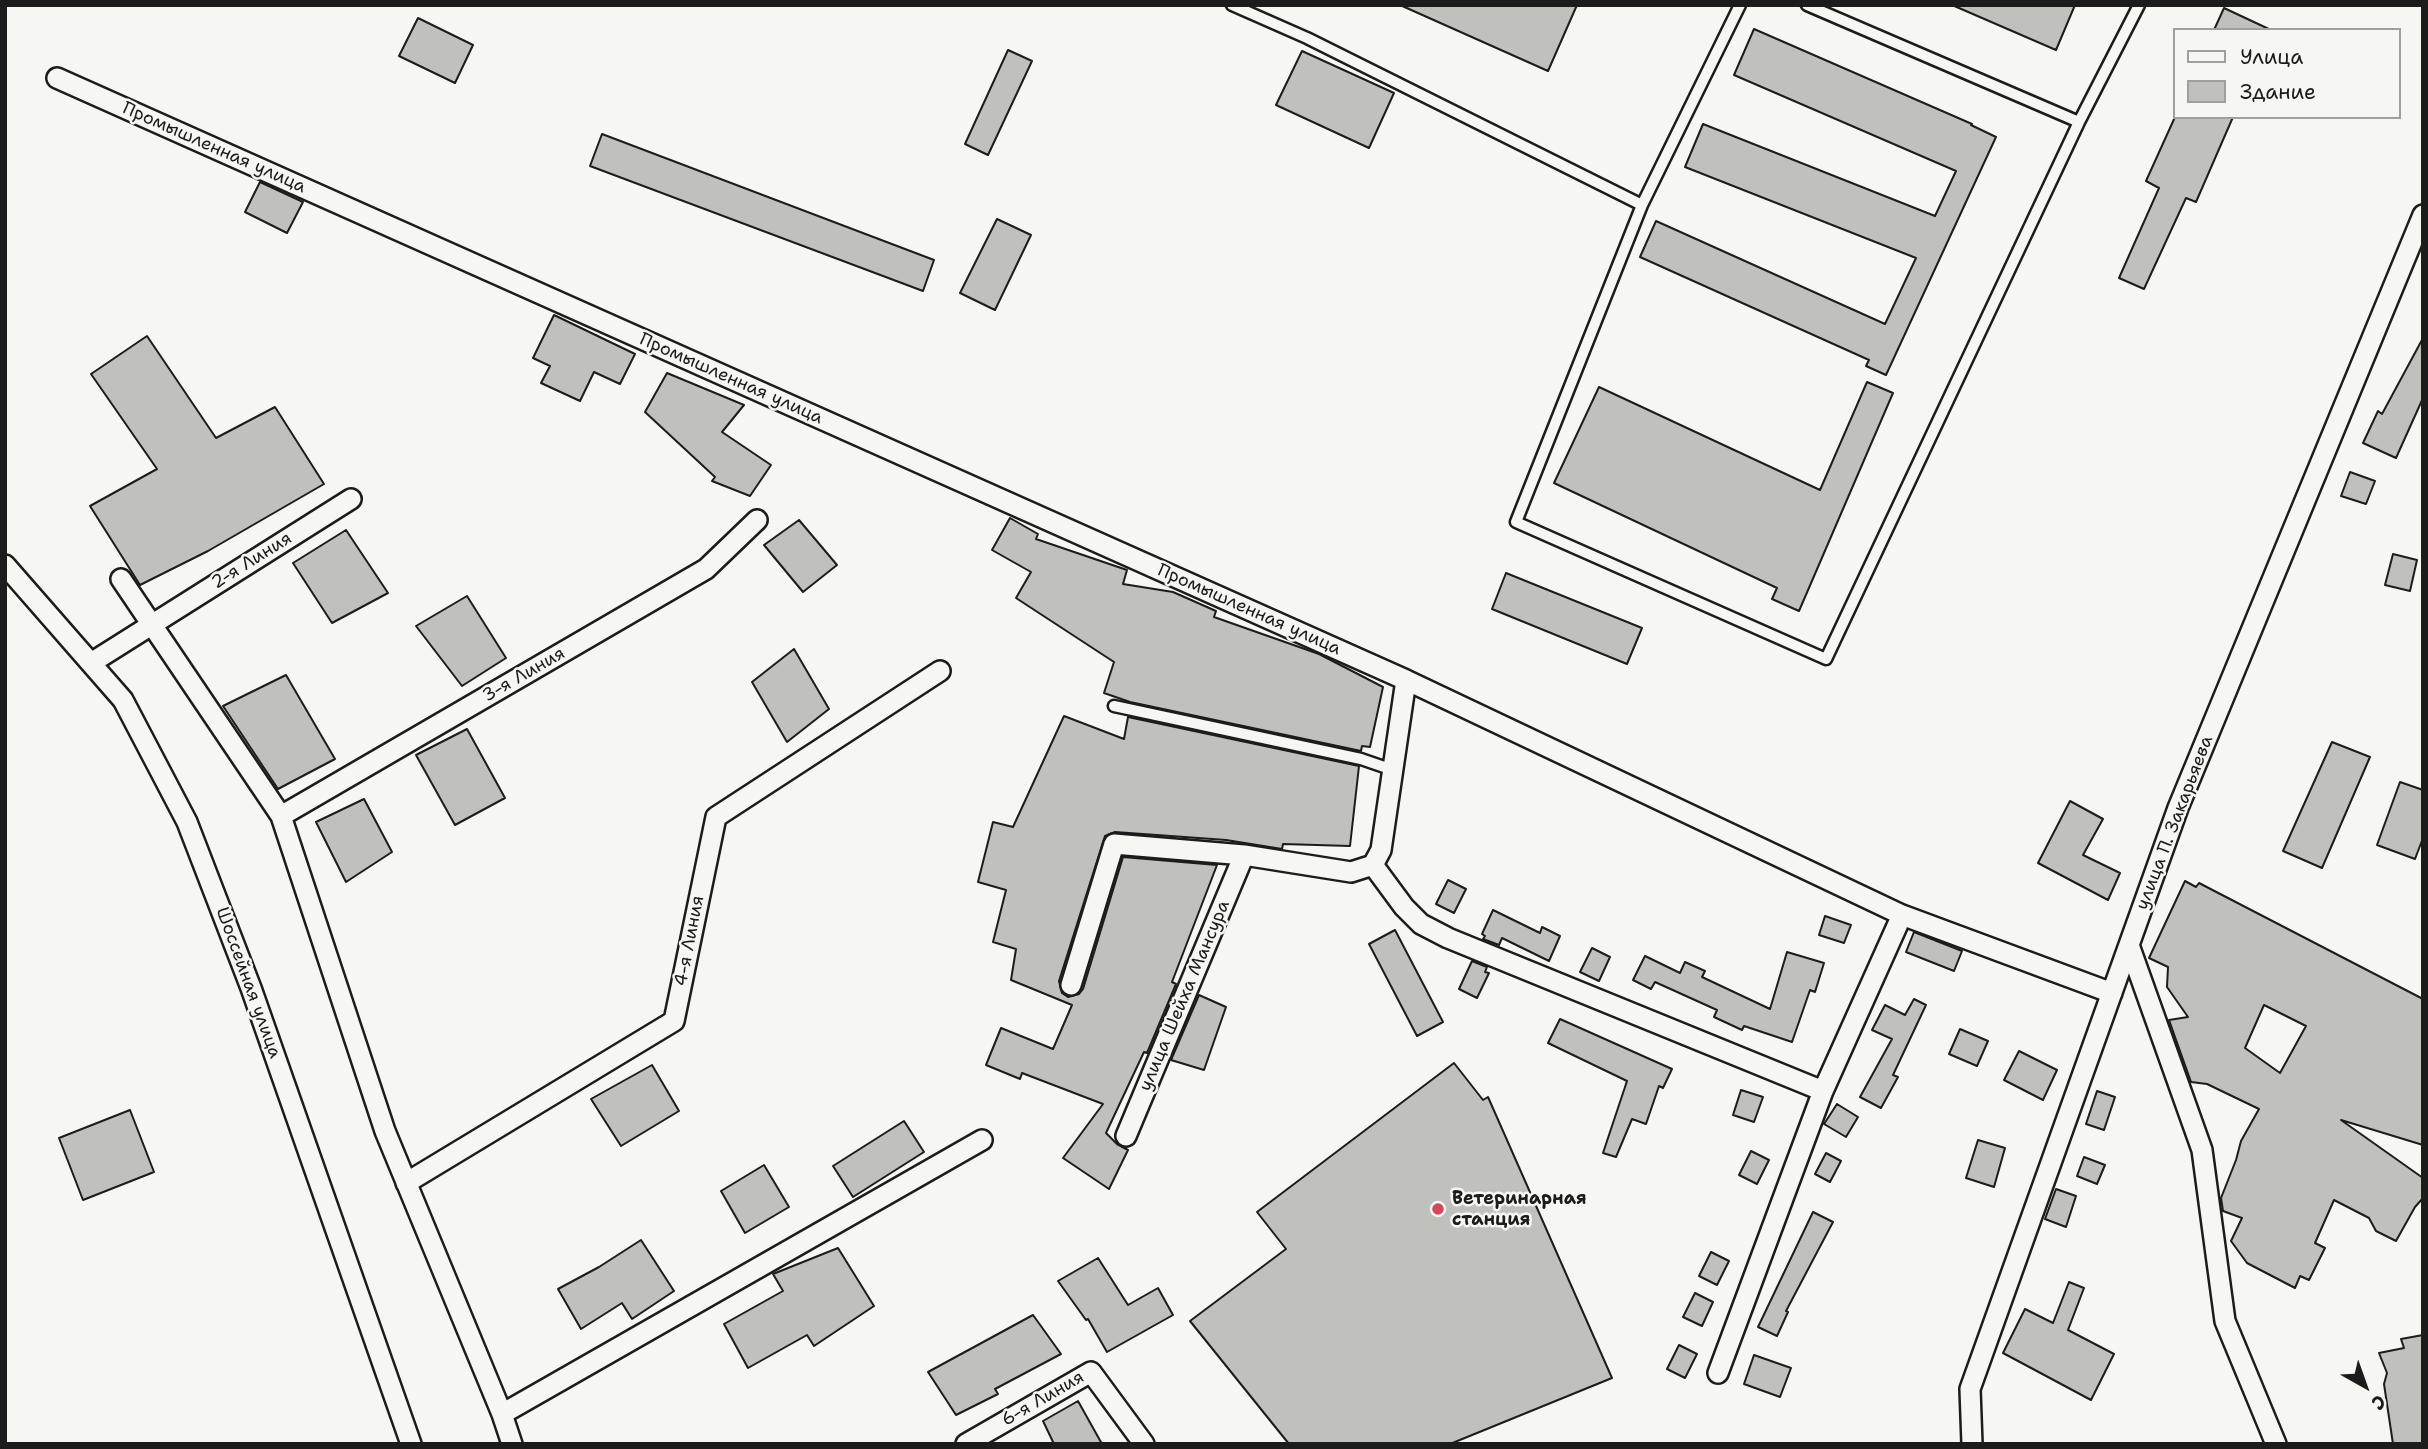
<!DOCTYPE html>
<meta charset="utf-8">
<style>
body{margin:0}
#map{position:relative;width:2428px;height:1449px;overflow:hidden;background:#f6f6f2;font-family:"Shantell Sans",sans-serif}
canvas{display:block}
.frame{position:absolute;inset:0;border:7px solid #1c1c1c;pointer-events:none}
.legend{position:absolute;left:2173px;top:28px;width:228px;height:91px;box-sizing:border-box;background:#f6f6f2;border:2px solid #9f9f9c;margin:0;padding:9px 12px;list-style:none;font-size:21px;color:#1c1c1c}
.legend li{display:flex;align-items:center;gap:14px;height:35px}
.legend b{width:35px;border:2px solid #9f9f9c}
.north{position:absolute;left:2330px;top:1351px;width:70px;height:70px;-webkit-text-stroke:5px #f6f6f2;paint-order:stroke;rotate:140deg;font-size:19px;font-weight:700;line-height:28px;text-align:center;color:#1c1c1c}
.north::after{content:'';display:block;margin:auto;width:24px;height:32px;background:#1c1c1c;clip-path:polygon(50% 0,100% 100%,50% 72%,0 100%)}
</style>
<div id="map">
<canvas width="2428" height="1449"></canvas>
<div class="frame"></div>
<ul class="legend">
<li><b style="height:9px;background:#f6f6f2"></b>Улица</li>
<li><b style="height:19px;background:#c0c0bd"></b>Здание</li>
</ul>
<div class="north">С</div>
</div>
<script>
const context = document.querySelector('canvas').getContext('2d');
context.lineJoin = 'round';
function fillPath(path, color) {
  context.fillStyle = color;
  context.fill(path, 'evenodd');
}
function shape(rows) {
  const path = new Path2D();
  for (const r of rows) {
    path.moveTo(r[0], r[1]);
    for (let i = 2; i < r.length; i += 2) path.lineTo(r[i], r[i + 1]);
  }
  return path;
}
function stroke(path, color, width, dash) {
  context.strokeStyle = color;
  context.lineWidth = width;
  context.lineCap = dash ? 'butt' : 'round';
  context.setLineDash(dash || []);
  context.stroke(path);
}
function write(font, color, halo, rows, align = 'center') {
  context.font = font + ' "Shantell Sans",sans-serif';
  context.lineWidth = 5;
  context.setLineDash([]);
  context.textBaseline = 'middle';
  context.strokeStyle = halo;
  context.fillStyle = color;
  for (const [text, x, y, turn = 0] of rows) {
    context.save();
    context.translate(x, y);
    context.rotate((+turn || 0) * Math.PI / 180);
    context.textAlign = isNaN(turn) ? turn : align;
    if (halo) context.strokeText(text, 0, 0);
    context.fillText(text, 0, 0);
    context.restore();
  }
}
const building = shape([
 [1400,5,1577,5,1548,71,1400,5],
 [1952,5,2075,5,2056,50,1952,5],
 [2224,8,2271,30,2214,30,2224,8],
 [418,18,473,45,455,83,399,56,418,18],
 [1754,29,1972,124,1971,125,1996,137,1886,375,1866,366,1869,360,1640,257,1656,221,1885,324,1916,258,1685,167,1703,124,1935,216,1956,171,1734,75,1754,29],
 [1008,50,1032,61,988,155,965,144,1008,50],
 [1302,51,1394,93,1369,148,1276,105,1302,51],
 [2175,117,2233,117,2196,202,2186,198,2144,289,2119,278,2159,188,2146,181,2175,117],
 [602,134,934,260,923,291,590,166,602,134],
 [260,182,303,202,287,233,245,212,260,182],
 [997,219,1031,235,995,310,960,293,997,219],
 [554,315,635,354,620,384,594,372,580,401,541,383,550,366,533,358,554,315],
 [147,336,216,438,275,407,324,484,208,551,140,585,90,506,157,469,91,374,147,336],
 [2423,338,2423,398,2396,458,2363,443,2378,411,2382,414,2423,338],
 [667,373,744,405,722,432,771,465,750,496,712,481,715,477,645,412,667,373],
 [1867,382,1893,393,1799,611,1772,599,1777,588,1554,483,1599,387,1820,490,1867,382],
 [2350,472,2375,481,2366,504,2341,496,2350,472],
 [1010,518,1038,534,1036,539,1127,570,1123,584,1173,592,1216,611,1214,617,1319,654,1383,687,1370,747,1362,746,1361,751,1130,702,1104,693,1114,662,1016,598,1031,572,992,550,1010,518],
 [799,520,837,565,803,592,764,545,799,520],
 [346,530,388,593,332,623,293,563,346,530],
 [2393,554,2417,560,2410,591,2385,585,2393,554],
 [1506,573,1642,628,1627,664,1492,609,1506,573],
 [467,596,506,658,462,686,416,626,467,596],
 [794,649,829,709,787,742,752,682,794,649],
 [286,675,335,759,278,789,223,706,286,675],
 [1064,716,1124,739,1128,717,1359,766,1350,846,1283,844,1282,849,1226,840,1115,832,1105,836,1059,981,1062,993,1068,997,1079,994,1083,989,1123,857,1217,865,1172,982,1176,984,1147,1053,1144,1052,1106,1133,1117,1144,1128,1150,1109,1189,1063,1158,1103,1104,1022,1073,1020,1079,986,1065,1001,1028,1053,1049,1072,1005,1011,980,1016,949,993,942,1006,890,978,882,993,822,1013,827,1064,716],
 [467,729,505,798,455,825,416,755,467,729],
 [2332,742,2370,757,2322,868,2283,851,2332,742],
 [2400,782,2423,790,2423,838,2415,859,2377,845,2400,782],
 [364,799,392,852,346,882,316,822,364,799],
 [2070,801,2103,819,2083,855,2120,873,2108,900,2038,863,2070,801],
 [1448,880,1466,889,1454,913,1436,904,1448,880],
 [2185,881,2196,887,2199,883,2423,999,2423,1145,2341,1120,2423,1178,2423,1198,2415,1207,2396,1241,2376,1231,2369,1218,2334,1200,2315,1243,2325,1248,2309,1280,2300,1276,2295,1288,2247,1263,2231,1241,2242,1218,2223,1211,2221,1198,2236,1160,2241,1141,2259,1109,2207,1084,2191,1082,2169,1020,2188,1017,2167,987,2168,967,2149,958,2185,881],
 [2264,1005,2306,1026,2280,1073,2245,1048,2264,1005],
 [1493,910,1540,933,1542,927,1560,936,1549,961,1502,938,1499,945,1483,939,1485,936,1482,934,1493,910],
 [1825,916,1851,925,1844,943,1819,935,1825,916],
 [1395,930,1443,1022,1417,1036,1369,944,1395,930],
 [1914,932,1962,951,1954,971,1906,952,1914,932],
 [1592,948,1610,957,1599,981,1580,972,1592,948],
 [1787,952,1824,963,1815,992,1810,990,1792,1042,1744,1026,1742,1030,1714,1017,1717,1010,1655,982,1651,989,1633,980,1645,956,1680,973,1685,962,1705,971,1702,977,1770,1009,1787,952],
 [1472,961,1487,967,1485,972,1489,973,1477,998,1459,989,1472,961],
 [1199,995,1226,1007,1204,1070,1171,1060,1199,995],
 [1914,999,1926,1005,1893,1075,1898,1077,1881,1108,1860,1097,1892,1039,1872,1030,1885,1005,1905,1015,1914,999],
 [1560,1019,1672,1069,1663,1088,1659,1086,1646,1124,1632,1119,1616,1157,1603,1153,1627,1081,1548,1043,1560,1019],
 [1960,1029,1988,1041,1977,1066,1949,1054,1960,1029],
 [2019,1051,2057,1070,2043,1100,2004,1080,2019,1051],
 [1454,1063,1483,1100,1488,1097,1612,1378,1450,1444,1289,1444,1190,1321,1286,1249,1257,1212,1454,1063],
 [652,1065,679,1111,621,1146,591,1099,652,1065],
 [1741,1090,1763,1097,1754,1122,1733,1115,1741,1090],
 [2097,1091,2115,1097,2104,1130,2086,1124,2097,1091],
 [1837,1104,1858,1117,1846,1137,1824,1124,1837,1104],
 [130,1110,154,1172,83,1200,59,1138,130,1110],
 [904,1121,924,1152,853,1197,833,1166,904,1121],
 [1978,1140,2005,1148,1994,1187,1966,1178,1978,1140],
 [1751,1151,1769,1160,1757,1184,1739,1175,1751,1151],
 [1826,1153,1841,1161,1830,1182,1815,1174,1826,1153],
 [2084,1157,2105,1165,2097,1184,2077,1176,2084,1157],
 [764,1165,789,1207,745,1233,721,1191,764,1165],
 [2056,1189,2076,1196,2066,1227,2045,1219,2056,1189],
 [1813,1212,1833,1222,1786,1311,1788,1312,1777,1336,1758,1327,1813,1212],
 [641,1240,674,1291,632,1319,622,1303,581,1329,558,1289,599,1267,641,1240],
 [838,1248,874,1306,814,1346,807,1335,748,1368,724,1324,783,1291,773,1274,838,1248],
 [1711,1252,1729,1261,1717,1285,1699,1276,1711,1252],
 [1098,1258,1128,1305,1158,1288,1173,1315,1107,1352,1088,1319,1086,1320,1058,1281,1098,1258],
 [2069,1282,2084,1288,2068,1330,2114,1354,2091,1400,2003,1353,2025,1309,2053,1323,2069,1282],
 [1695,1293,1713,1302,1702,1326,1683,1317,1695,1293],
 [1033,1315,1061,1354,995,1389,998,1394,956,1415,928,1372,1033,1315],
 [2423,1335,2423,1444,2393,1444,2384,1384,2387,1373,2379,1353,2404,1348,2401,1339,2423,1335],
 [1679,1345,1697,1354,1685,1378,1667,1369,1679,1345],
 [1754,1355,1791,1368,1780,1397,1744,1384,1754,1355],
 [1078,1401,1102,1444,1054,1444,1043,1421,1078,1401]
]);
fillPath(building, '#c0c0bd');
stroke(building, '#1c1c1c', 2);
const lane = shape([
 [1232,5,1307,38,1642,205],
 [1740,5,1642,205,1516,522,1826,659,2079,122,2139,5],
 [1807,5,2079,122],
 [1114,706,1361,759,1393,770]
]);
const street = shape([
 [57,78,1406,680,1902,915,2112,993],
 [5,565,123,700,187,822,251,988,411,1444],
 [121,579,281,816,385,1131,502,1414,512,1444],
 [91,663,351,499],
 [281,816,706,569,757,520],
 [1373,865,1404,907,1421,924,1448,938,1823,1091],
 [2129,945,2202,1150,2225,1321,2276,1444],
 [1071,985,1114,844,1244,855,1351,872,1373,865,1381,850,1406,680],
 [1126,1136,1244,855],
 [406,1183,674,1021,716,817,940,671],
 [1718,1373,1823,1091,1902,915],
 [502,1414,982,1140],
 [966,1444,1091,1372,1144,1444],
 [1972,1444,1970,1389,2178,808,2423,215]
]);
stroke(lane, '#1c1c1c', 15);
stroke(street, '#1c1c1c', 24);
stroke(lane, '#f6f6f2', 10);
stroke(street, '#f6f6f2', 19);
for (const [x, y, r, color] of [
 [1438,1209,7,"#d1495b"]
]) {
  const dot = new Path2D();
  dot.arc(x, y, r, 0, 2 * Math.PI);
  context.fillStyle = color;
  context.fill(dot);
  stroke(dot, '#f6f6f2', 2.5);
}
write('18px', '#1c1c1c', '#f6f6f2', [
 ["Промышленная улица",214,148,24],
 ["Промышленная улица",731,379,24],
 ["2-я Линия",252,561,-32],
 ["Промышленная улица",1249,610,24],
 ["3-я Линия",524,675,-30],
 ["улица П. Закарьяева",2175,823,-69],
 ["4-я Линия",690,941,-79],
 ["Шоссейная улица",248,983,70],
 ["улица Шейха Мансура",1185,996,-67],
 ["6-я Линия",1043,1399,-30]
]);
write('bold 18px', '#1c1c1c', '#f6f6f2', [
 ["Ветеринарная",1452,1199],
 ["станция",1452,1220]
], 'left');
</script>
